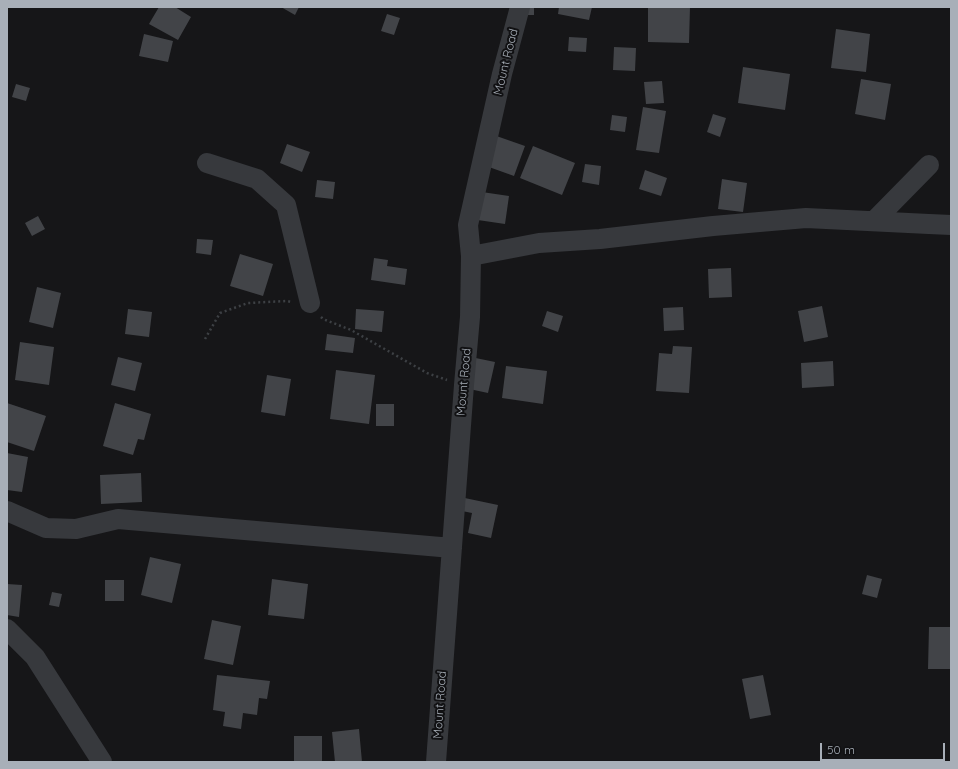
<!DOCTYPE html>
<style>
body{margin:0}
#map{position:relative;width:958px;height:769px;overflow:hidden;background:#161618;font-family:Quicksand,sans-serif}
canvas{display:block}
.frame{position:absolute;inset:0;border:8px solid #a8afb8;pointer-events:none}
.scale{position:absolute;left:820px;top:743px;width:125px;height:18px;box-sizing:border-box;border:2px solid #a8afb8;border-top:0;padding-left:5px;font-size:12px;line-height:14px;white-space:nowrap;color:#a8afb8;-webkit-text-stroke:3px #111113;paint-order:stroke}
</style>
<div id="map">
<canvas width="958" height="769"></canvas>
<div class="frame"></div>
<div class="scale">50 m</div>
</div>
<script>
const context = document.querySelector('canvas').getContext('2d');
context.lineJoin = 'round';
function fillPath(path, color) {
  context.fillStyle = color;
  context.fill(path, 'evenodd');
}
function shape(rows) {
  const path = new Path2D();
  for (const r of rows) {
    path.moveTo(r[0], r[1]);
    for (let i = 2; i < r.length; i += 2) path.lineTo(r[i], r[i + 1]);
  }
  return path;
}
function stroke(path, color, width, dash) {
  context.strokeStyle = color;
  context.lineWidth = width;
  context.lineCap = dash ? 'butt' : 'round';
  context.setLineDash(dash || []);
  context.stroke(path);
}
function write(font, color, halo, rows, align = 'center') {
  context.font = font + ' Quicksand,sans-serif';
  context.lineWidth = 4;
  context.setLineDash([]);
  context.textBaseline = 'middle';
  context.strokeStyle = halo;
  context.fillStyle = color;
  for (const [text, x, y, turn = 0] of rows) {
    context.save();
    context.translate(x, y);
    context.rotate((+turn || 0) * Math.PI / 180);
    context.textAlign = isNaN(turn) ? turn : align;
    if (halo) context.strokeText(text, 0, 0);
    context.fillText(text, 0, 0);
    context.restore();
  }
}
fillPath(shape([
 [159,7,175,7,191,17,178,40,149,24],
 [281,7,299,7,295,15],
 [521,7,534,7,534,15,521,15],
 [559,7,592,7,589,20,558,14],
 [648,7,690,7,689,43,648,42],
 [387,14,400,18,394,35,381,31],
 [836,29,870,34,866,72,831,68],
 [144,34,173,41,168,62,139,56],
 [569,37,587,38,586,52,568,51],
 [614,47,636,48,635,71,613,70],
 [743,67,790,74,785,110,738,103],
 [861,79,891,84,885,120,855,114],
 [662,81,664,103,646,104,644,82],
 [16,84,30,88,26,101,12,97],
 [643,107,666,111,659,153,636,150],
 [713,114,726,118,720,137,707,132],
 [612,115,627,117,625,132,610,130],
 [485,132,525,146,514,176,475,162],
 [287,144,310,152,302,172,280,163],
 [533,146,575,163,562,195,520,178],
 [585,164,601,166,599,185,582,182],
 [645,170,667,178,661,196,639,189],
 [722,179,747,183,743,212,718,209],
 [317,180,335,182,333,199,315,197],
 [475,191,509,196,505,224,471,219],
 [38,216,45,229,32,236,25,223],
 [197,239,213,240,211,255,196,253],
 [240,254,273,264,263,296,230,286],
 [374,258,388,260,387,266,407,269,405,285,371,280],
 [731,268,732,297,709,298,708,269],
 [37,287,61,293,53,328,29,322],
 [822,306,828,337,804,342,798,311],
 [683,307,684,330,664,331,663,308],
 [128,309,152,312,149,337,125,334],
 [356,309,384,311,382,332,355,329],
 [547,311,563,316,558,332,542,326],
 [327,334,355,338,353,353,325,350],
 [20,342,54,347,49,385,15,380],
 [673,346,692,347,689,393,656,391,659,353,672,354],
 [466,356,495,362,488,393,460,387],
 [118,357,142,363,135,391,111,385],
 [833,361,834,386,802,388,801,363],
 [506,366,547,371,543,404,502,398],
 [336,370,375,375,369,424,330,419],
 [267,375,291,379,285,416,261,412],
 [7,403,46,416,34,451,7,442],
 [115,403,151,414,144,440,138,439,133,455,103,446],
 [376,404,394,404,394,426,376,426],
 [7,453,28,457,22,492,7,490],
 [141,473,142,502,101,504,100,475],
 [460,497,498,505,491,538,468,533,472,513,457,510],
 [150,557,181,564,172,603,141,595],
 [867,575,882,579,877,598,862,594],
 [272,579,308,584,304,619,268,615],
 [105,580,124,580,124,601,105,601],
 [7,584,22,585,19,617,7,615],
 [52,592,62,594,59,607,49,605],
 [212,620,241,626,233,665,204,659],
 [929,627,951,627,951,669,928,669],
 [217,675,270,681,267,699,259,698,257,715,243,713,241,729,223,726,225,712,213,710],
 [763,675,771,715,750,719,742,679],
 [359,729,362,762,335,762,332,732],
 [294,736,322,736,322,762,294,762]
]), '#424448');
stroke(shape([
 [321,317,323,319,351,330,427,373,447,380],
 [205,339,220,313,248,303,287,301,291,302]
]), '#3d4044', 2.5, [2, 3]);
stroke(shape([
 [207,163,257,179,286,205,310,303],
 [874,221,929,165],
 [471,256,539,243,600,239,713,226,806,218,929,224,951,225],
 [7,511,46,528,76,529,118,519,452,548],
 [7,629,35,657,102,762],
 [436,762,464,385,470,317,471,256,468,225,502,74,520,7]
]), '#37393d', 20);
write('12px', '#a8afb8', '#111113', [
 ["Mount Road",506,62,-76],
 ["Mount Road",464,382,-85],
 ["Mount Road",440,705,-86]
]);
</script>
